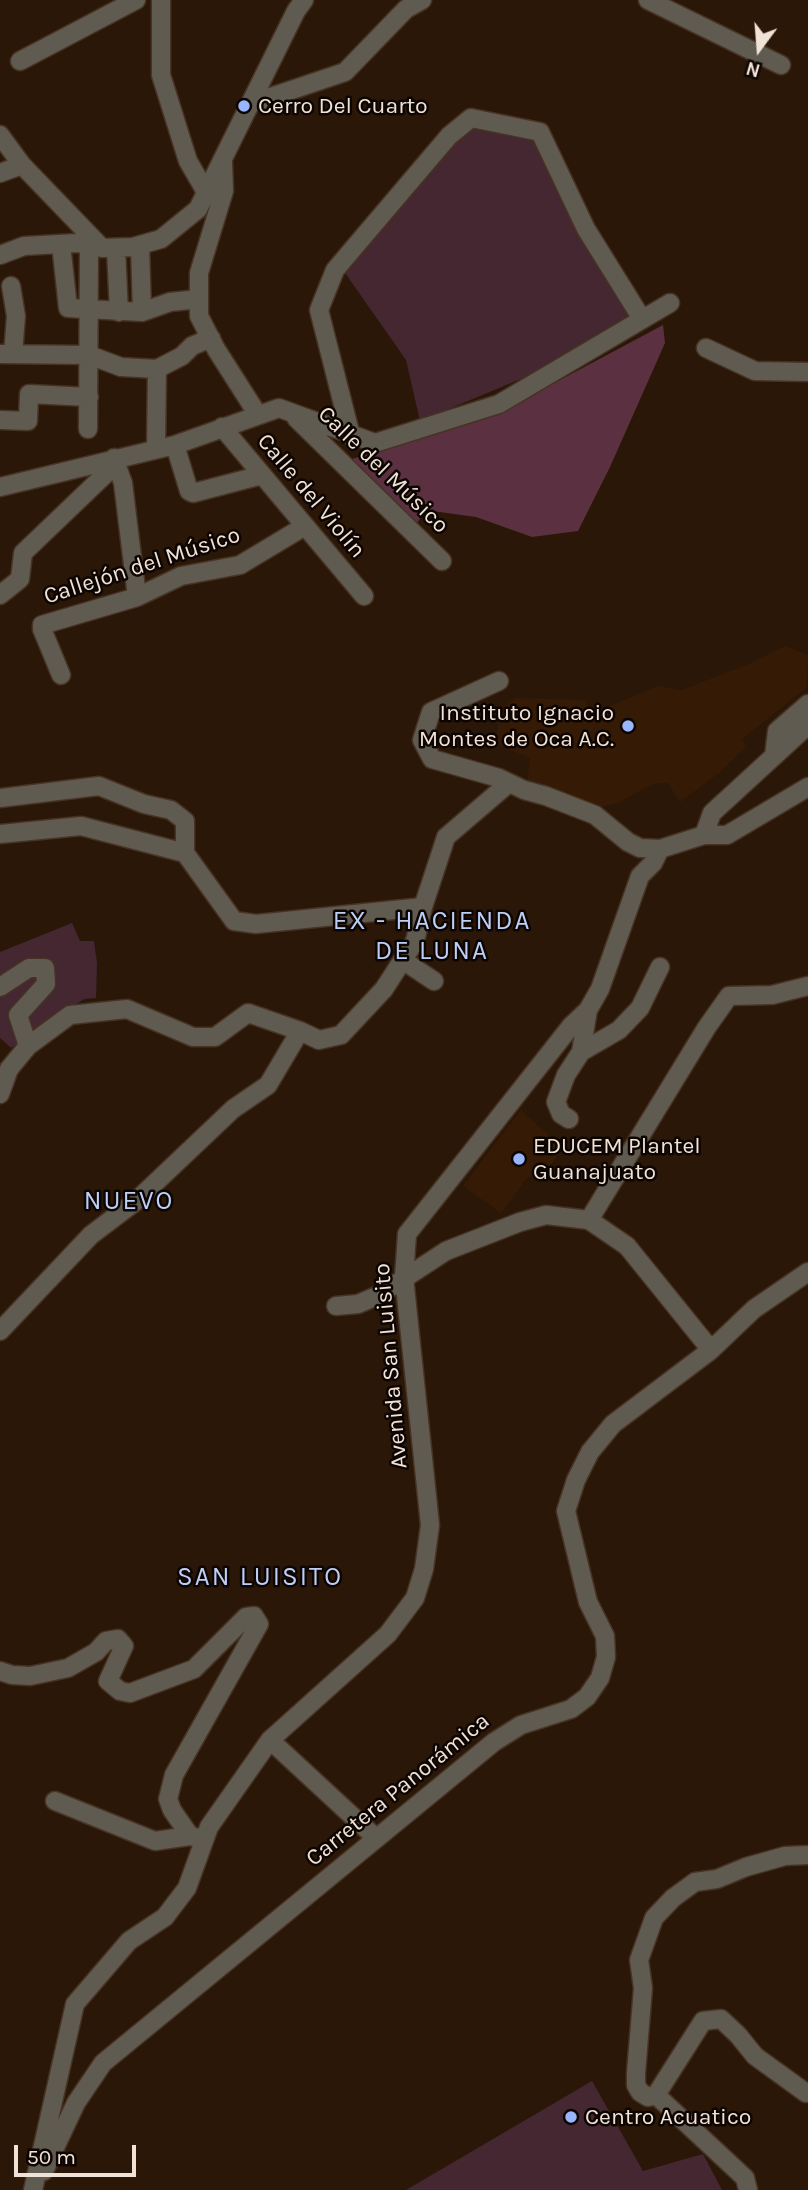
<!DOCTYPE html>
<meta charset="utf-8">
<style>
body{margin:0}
#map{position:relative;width:808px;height:2190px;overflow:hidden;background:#2b1707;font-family:Karla,sans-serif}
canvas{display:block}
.north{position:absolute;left:724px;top:14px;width:70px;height:70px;-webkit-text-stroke:5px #0d0502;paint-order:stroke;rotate:196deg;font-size:19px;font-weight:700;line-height:28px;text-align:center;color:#f0e2d7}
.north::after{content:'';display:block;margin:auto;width:24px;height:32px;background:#f0e2d7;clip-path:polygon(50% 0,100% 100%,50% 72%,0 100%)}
.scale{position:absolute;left:14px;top:2145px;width:122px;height:32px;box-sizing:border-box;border:4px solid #f0e2d7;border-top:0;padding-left:9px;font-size:21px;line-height:24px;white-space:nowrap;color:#f0e2d7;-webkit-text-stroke:5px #0d0502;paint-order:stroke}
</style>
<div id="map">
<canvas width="808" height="2190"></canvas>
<div class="north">N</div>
<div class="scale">50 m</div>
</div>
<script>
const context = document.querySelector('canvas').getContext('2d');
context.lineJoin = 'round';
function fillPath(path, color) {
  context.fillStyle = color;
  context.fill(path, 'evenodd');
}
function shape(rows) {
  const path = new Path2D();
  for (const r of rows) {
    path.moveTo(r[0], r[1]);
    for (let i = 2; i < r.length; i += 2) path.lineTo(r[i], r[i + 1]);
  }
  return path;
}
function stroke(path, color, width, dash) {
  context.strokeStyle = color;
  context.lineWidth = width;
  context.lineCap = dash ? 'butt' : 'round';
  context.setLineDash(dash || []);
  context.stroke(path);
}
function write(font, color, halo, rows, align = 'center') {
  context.font = font + ' Karla,sans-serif';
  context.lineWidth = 5;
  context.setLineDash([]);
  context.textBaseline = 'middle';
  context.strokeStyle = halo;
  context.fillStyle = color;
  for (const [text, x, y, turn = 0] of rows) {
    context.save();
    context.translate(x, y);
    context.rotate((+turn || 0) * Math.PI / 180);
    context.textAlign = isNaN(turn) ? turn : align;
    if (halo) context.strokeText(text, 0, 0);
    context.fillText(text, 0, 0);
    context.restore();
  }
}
fillPath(shape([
 [785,646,808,655,807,687,742,739,746,747,719,773,680,802,668,783,655,783,618,803,600,807,527,785,530,758,494,743,503,707,515,698,584,700,593,713,658,686,682,690,751,663],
 [521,1110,563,1148,548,1169,527,1178,501,1213,463,1186]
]), '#351b06');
fillPath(shape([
 [474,122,536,136,636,317,547,368,420,421,406,360,343,270,426,170],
 [72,923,80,941,94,941,97,963,96,998,84,999,11,1048,0,1038,0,952],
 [592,2081,643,2171,703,2154,722,2190,406,2190]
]), '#442731');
fillPath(shape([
 [663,325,665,343,610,467,578,531,532,537,476,517,425,510,416,525,349,460,500,412]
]), '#5b3040');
const minor = shape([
 [161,0,161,75,188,161,206,192],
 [648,0,781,65],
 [20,61,136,0],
 [250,104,345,72,406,9,422,0],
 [0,135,22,165,102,248],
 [223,162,224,191,199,273,199,316,216,349,258,415],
 [0,173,22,165],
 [61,244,68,308,142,312,170,302,199,299],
 [140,245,142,312],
 [116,249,119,312],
 [0,255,24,246,77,243,102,248,133,247,161,239,198,209,296,11,304,0],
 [11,286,16,316,13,354],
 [706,348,755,371,808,372],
 [0,354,89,355,121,367,157,369,182,356,192,346,211,338],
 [296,418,442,561],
 [0,420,28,421,29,394,89,397],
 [222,427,364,596],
 [88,429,89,245],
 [351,436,319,310,335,270,449,136,471,118,540,132,586,229,642,319],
 [175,445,189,491,193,493,262,475],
 [156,449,157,369],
 [114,458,123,483,137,597],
 [0,487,175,445,279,408,375,443,499,404,670,303],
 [0,595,20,579,23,553,116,464],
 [61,675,42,629,42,625,137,597,181,576,240,565,305,526],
 [499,681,431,712,422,740,432,759,499,778,524,790,546,796,595,815,628,842,640,848,660,849,704,835,727,835,808,787],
 [774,756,777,731,808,704],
 [0,798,99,786,144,804,171,810,185,821,185,853],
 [0,834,81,826,185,853,234,921,256,924,423,907],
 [704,835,712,813,808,725],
 [404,961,434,981],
 [0,987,29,968,45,968,46,984,18,1015,28,1046],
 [581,1052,619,1030,640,1008,660,967],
 [0,1094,9,1069,28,1046,70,1015,127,1009,193,1037,215,1037,248,1013,300,1031,319,1040,341,1035,384,989,415,941,423,907,446,837,509,783],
 [569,1119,561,1114,556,1102,566,1075,581,1052,588,1010],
 [589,1220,707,1027,729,996,772,995,808,986],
 [336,1306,358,1304,379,1295,446,1251,520,1222,546,1215,589,1220,627,1246,711,1350],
 [0,1331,91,1235,136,1201,233,1109,268,1085,300,1031],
 [0,1671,12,1675,30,1676,68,1668,96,1652,106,1641,118,1639,124,1646,108,1681,120,1691,130,1693,194,1669,246,1617,254,1616,259,1624,174,1775,168,1799,172,1810,190,1836],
 [270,1740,376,1838],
 [55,1801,155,1841,190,1836,199,1838],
 [806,2093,755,2056,738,2035,721,2019,703,2021,656,2095,648,2097,640,2092,636,2085,636,2073,643,1988,639,1960,654,1918,673,1898,695,1882,717,1879,746,1867,785,1856,808,1855],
 [656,2095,745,2178,748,2190],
 [44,2171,76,2103,103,2063,494,1742,521,1725,571,1709,587,1697,600,1678,606,1657,605,1636,588,1602,566,1511,576,1480,590,1452,613,1424,711,1350,754,1309,808,1272],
 [33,2190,75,2004,129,1941,165,1917,187,1888,209,1827,270,1740,388,1634,415,1598,424,1569,430,1525,404,1277,407,1234,571,1026,588,1010,600,989,640,876,653,863,660,849]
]);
stroke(minor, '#473324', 21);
stroke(minor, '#605b50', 18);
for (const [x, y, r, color] of [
 [244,106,7,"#98b5fd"],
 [628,726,7,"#98b5fd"],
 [519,1159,7,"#98b5fd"],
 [571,2117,7,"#98b5fd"]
]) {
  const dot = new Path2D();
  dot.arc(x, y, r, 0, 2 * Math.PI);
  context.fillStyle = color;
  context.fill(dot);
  stroke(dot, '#0d0502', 2.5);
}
write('23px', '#f0e2d7', '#0d0502', [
 ["Cerro Del Cuarto",258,106],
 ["Instituto Ignacio",614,713,"right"],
 ["Montes de Oca A.C.",614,739,"right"],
 ["EDUCEM Plantel",533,1146],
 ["Guanajuato",533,1172],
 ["Centro Acuatico",585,2117]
], 'left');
write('23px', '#f0e2d7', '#0d0502', [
 ["Calle del Músico",383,470,44],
 ["Calle del Violín",311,496,50],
 ["Callejón del Músico",142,566,-18],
 ["Avenida San Luisito",391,1366,-95],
 ["Carretera Panorámica",398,1790,-39]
]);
context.letterSpacing = '2px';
write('26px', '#bdcff7', '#0d0502', [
 ["EX - HACIENDA",432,922],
 ["DE LUNA",432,952],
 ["NUEVO",129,1202],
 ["SAN LUISITO",260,1578]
]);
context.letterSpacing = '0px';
</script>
